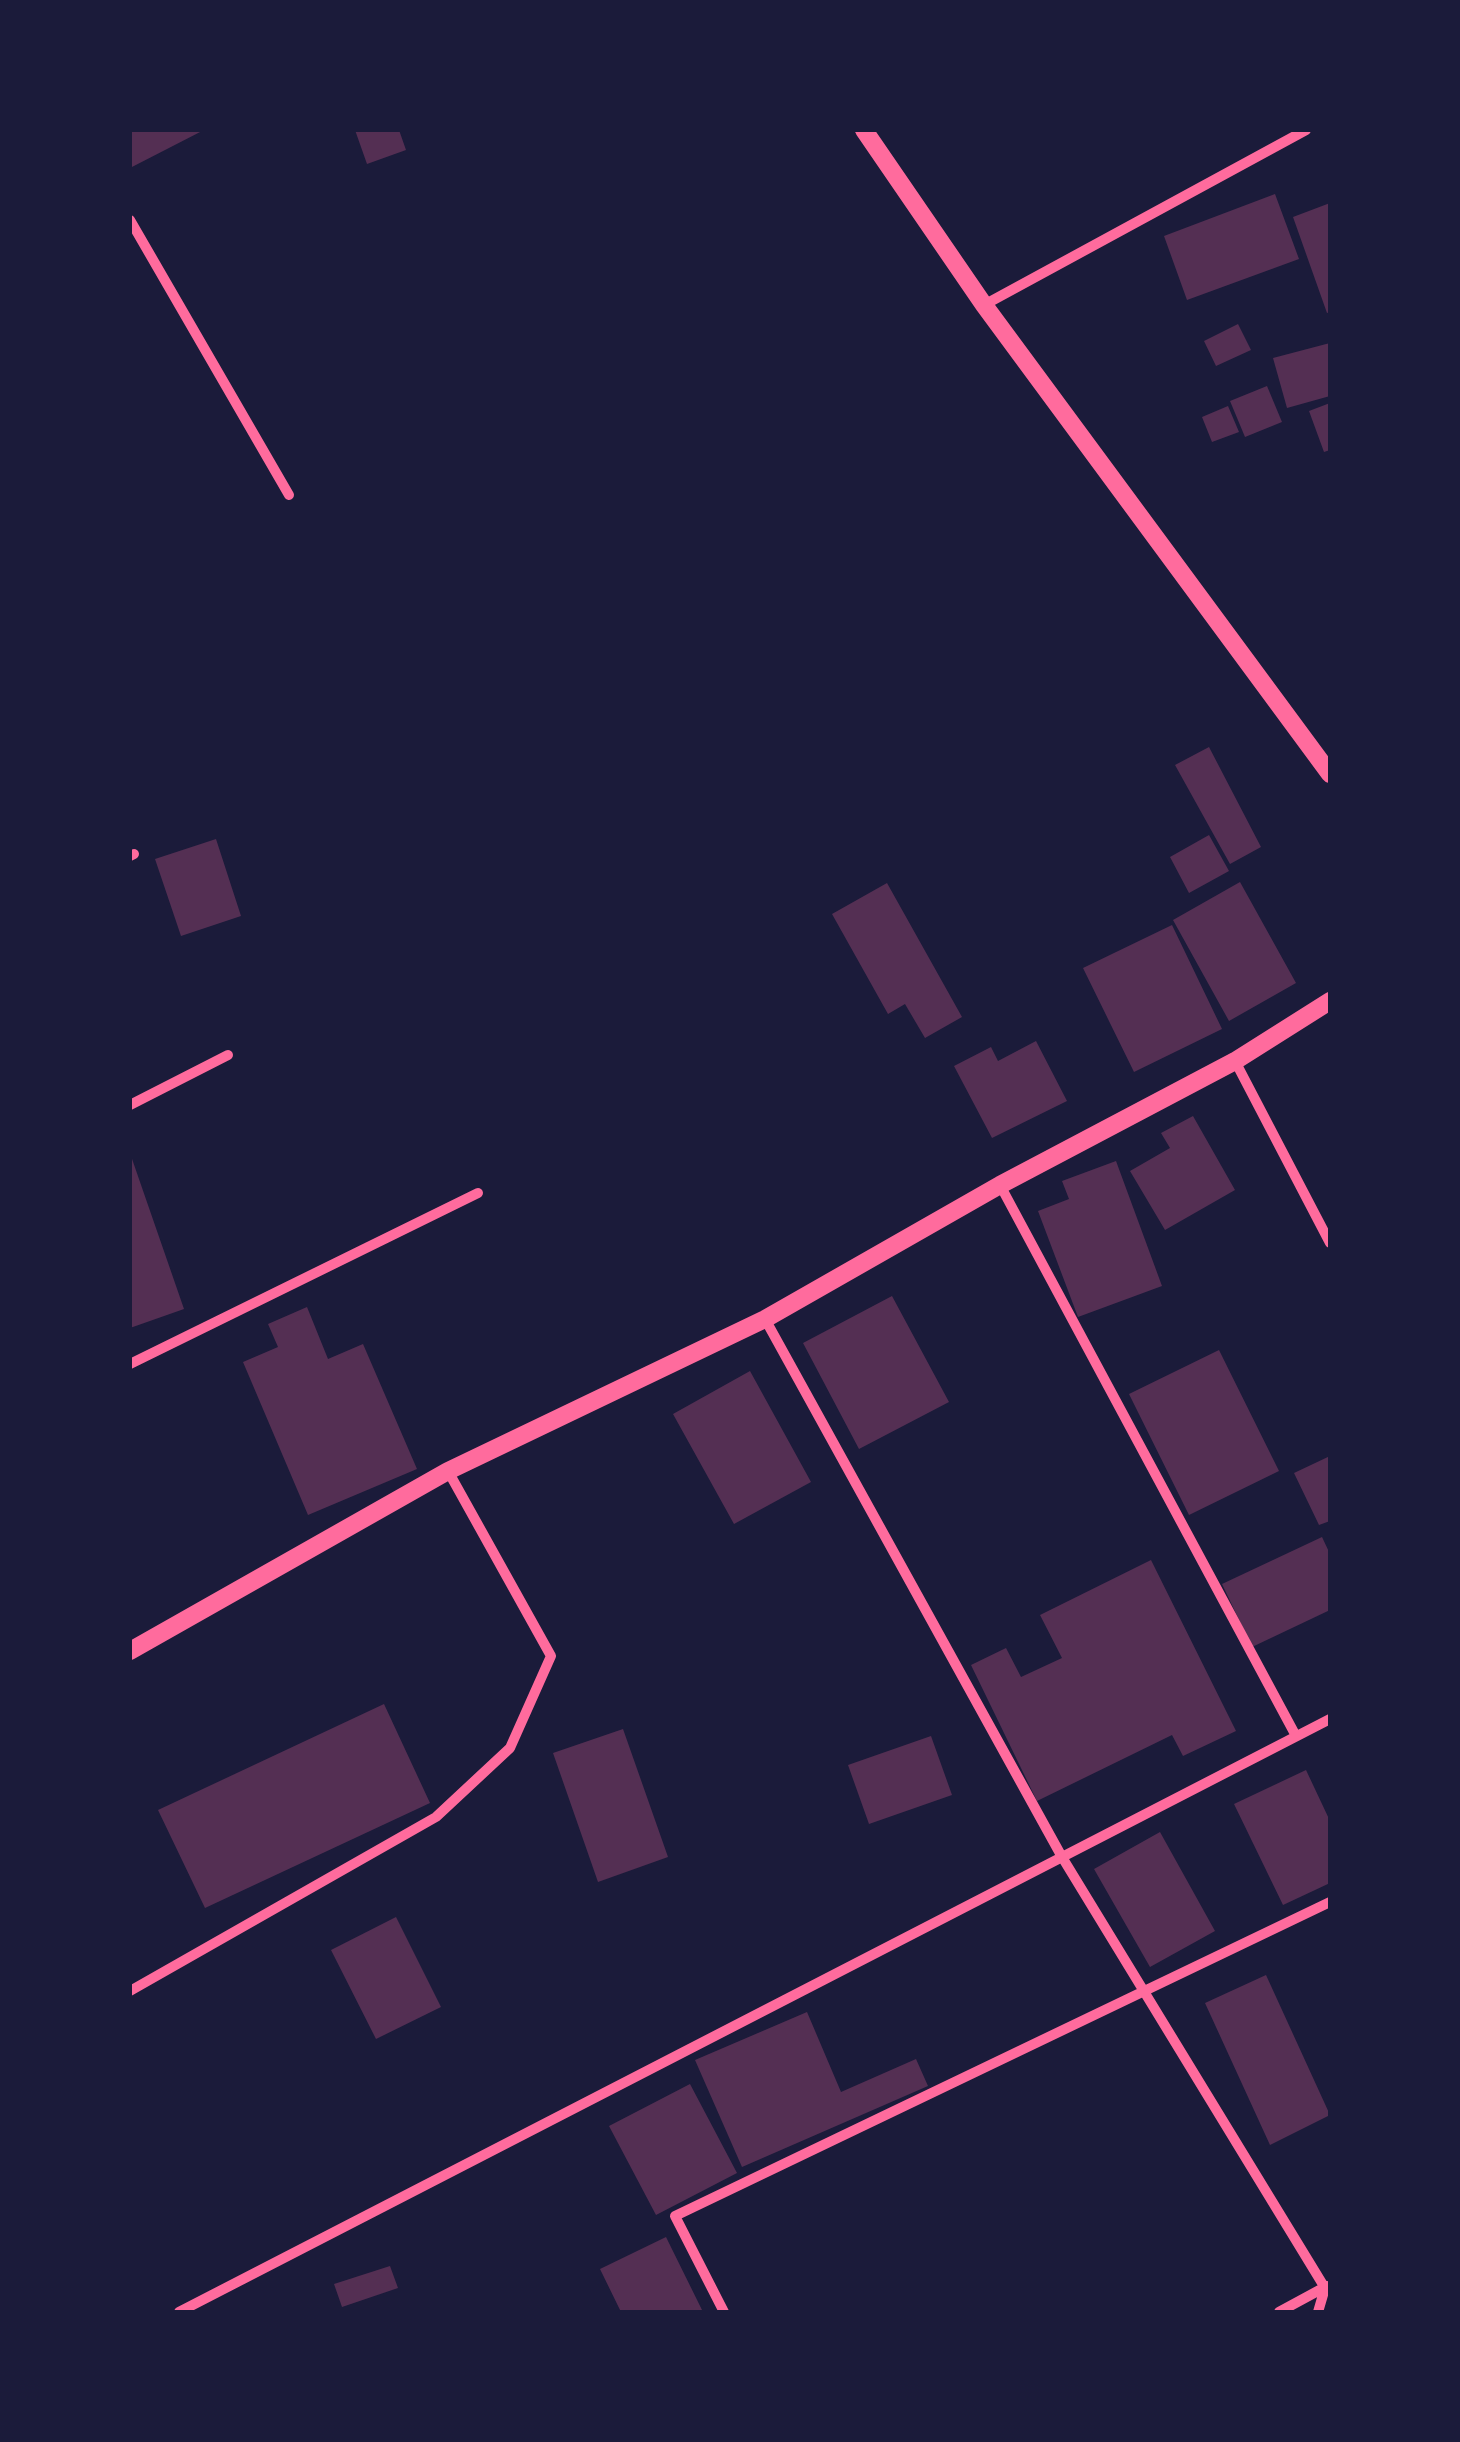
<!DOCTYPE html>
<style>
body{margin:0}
#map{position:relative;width:1460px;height:2442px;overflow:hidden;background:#1b1b3a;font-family:"Exo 2",sans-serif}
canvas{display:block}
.frame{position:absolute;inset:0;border:132px solid #1b1b3a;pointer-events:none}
</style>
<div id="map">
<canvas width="1460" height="2442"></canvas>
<div class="frame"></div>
</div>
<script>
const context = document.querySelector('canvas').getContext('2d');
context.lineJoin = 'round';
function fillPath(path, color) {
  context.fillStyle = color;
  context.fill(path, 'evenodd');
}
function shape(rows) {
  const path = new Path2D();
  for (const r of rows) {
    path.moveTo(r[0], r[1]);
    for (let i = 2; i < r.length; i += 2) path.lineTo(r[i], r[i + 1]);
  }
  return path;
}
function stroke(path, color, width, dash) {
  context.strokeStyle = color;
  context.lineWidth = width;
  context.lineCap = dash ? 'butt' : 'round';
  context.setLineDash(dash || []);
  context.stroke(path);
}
fillPath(shape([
 [130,130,204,130,130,168],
 [355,130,399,130,406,150,367,164],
 [1275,194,1299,259,1187,300,1164,236],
 [1330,203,1330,312,1327,313,1293,217],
 [1238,324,1251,350,1216,366,1204,341],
 [1330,343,1330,396,1287,408,1273,358],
 [1267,386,1282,422,1245,437,1230,401],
 [1330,403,1330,450,1324,452,1309,411],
 [1228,406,1239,432,1212,442,1202,417],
 [1209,747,1261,847,1230,864,1175,765],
 [1209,835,1229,871,1189,893,1170,857],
 [216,839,241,916,181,936,155,859],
 [1240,882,1296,983,1229,1021,1173,920],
 [887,883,962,1017,925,1038,905,1004,888,1014,832,914],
 [1172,925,1222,1029,1134,1072,1083,968],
 [1036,1041,1067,1101,992,1138,954,1066,991,1047,998,1061],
 [1193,1116,1235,1190,1165,1230,1130,1171,1170,1148,1161,1133],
 [131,1156,184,1309,130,1328,130,1157],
 [1116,1161,1162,1286,1078,1317,1038,1211,1069,1199,1062,1181],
 [892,1296,949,1402,859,1449,803,1343],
 [307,1307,328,1359,363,1344,417,1469,308,1515,243,1362,278,1347,268,1324],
 [1219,1350,1279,1471,1189,1515,1129,1394],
 [750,1371,811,1482,734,1524,673,1414],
 [1330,1456,1330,1521,1319,1525,1294,1473],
 [1322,1537,1330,1554,1330,1610,1252,1647,1222,1584],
 [1151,1560,1236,1731,1183,1756,1172,1735,1037,1801,971,1665,1006,1648,1021,1677,1062,1658,1040,1615],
 [384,1704,430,1803,205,1908,158,1810],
 [623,1729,668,1857,598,1882,553,1753],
 [931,1736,952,1795,869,1824,848,1765],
 [1306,1770,1330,1821,1330,1883,1283,1905,1234,1804],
 [1160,1832,1215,1931,1150,1967,1094,1869],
 [396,1917,441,2007,376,2039,331,1950],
 [1266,1975,1330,2115,1270,2145,1205,2003],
 [807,2012,841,2092,916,2059,928,2086,742,2167,695,2060],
 [690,2084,737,2173,656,2215,609,2126],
 [666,2237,703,2312,621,2312,600,2269],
 [390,2266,398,2288,342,2307,334,2284]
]), '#542f53');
stroke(shape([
 [130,220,289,495],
 [984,305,1306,130],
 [130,856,134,854],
 [1235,1061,1330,1243],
 [130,1105,228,1055],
 [1000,1185,1296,1736],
 [765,1319,1062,1857,1325,2288,1318,2312],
 [130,1364,478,1193],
 [130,1991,436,1817,510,1748,551,1656,448,1471],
 [179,2312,1330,1719],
 [724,2312,675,2216,1330,1902],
 [1279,2312,1327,2286]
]), '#ff6b9d', 10);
stroke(shape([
 [864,130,984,305,1330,774],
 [130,1651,448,1471,765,1319,1000,1185,1235,1061,1330,1001]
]), '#ff6b9d', 18);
</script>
